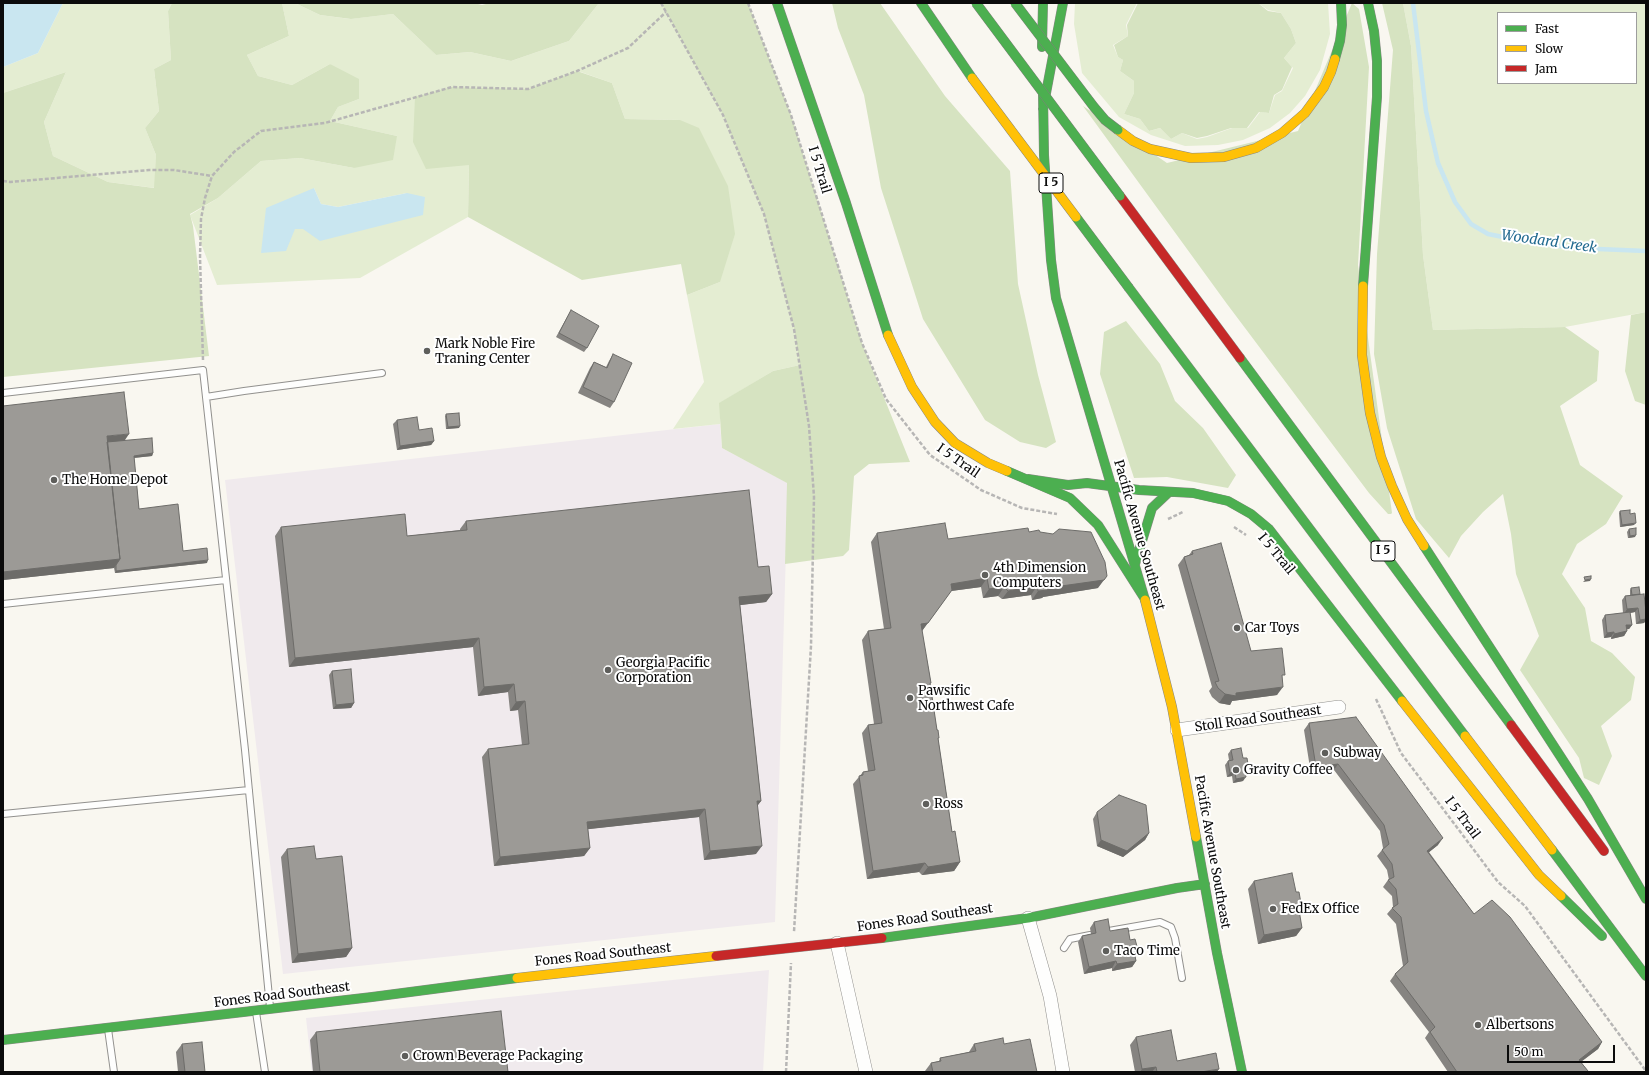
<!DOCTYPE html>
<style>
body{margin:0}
#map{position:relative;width:1649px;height:1075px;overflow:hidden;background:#f9f7f0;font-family:Merriweather,serif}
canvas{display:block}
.frame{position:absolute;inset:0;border:4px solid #0b0b0b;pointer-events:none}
.legend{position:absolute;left:1497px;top:12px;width:140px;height:72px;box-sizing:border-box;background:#fff;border:1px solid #9d9d9d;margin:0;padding:5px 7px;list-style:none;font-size:12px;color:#0b0b0b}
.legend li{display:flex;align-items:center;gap:8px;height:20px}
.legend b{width:20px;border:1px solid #9d9d9d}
.scale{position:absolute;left:1507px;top:1045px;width:108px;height:18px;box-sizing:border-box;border:2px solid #0b0b0b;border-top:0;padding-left:5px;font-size:12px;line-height:14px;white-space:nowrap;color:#0b0b0b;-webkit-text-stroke:3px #fff;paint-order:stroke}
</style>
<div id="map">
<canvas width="1649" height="1075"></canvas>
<div class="frame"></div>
<ul class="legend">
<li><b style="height:5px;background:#4caf50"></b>Fast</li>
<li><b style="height:5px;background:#ffc107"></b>Slow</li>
<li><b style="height:5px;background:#c62828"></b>Jam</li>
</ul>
<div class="scale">50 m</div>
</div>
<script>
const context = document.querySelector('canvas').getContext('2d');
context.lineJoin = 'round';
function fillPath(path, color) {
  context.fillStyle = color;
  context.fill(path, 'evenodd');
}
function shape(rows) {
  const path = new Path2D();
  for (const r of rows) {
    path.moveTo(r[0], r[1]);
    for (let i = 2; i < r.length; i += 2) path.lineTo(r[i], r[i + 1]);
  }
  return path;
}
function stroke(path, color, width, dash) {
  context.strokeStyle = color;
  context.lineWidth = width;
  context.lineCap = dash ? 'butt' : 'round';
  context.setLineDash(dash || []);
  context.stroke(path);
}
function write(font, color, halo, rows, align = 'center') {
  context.font = font + ' Merriweather,serif';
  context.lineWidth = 4;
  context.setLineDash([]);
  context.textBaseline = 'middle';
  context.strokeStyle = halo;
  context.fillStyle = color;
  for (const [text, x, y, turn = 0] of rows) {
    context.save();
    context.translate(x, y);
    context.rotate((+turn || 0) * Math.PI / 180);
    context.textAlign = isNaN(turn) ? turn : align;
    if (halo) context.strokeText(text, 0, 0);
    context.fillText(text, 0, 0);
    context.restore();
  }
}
fillPath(shape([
 [720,424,722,448,788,483,775,922,283,974,225,480],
 [769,970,763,1072,312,1072,306,1018]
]), '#f0eaed');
fillPath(shape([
 [63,3,172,3,168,11,171,60,154,69,159,111,145,128,156,155,155,188,108,182,53,156,44,122,66,72,3,93,3,67,38,53],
 [282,3,295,3,320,15,350,19,393,14,436,55,470,52,511,61,569,41,599,3,661,3,723,115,764,214,794,329,800,365,773,371,720,403,720,424,673,429,704,382,687,295,720,282,680,120,625,119,612,83,578,71,528,89,452,87,469,165,468,217,360,278,217,285,190,215,218,198,261,161,300,158,354,168,397,136,330,121,338,107,359,99,330,64,292,85,258,76,247,55,289,36],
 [314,188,321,204,338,207,407,193,303,229,295,229],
 [1075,3,1137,3,1126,25,1128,36,1113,45,1118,57,1123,60,1120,71,1134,81,1134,93,1124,114,1140,119,1149,131,1160,128,1171,139,1182,133,1197,139,1207,137,1232,128,1248,128,1260,112,1269,113,1275,95,1282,91,1293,68,1284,58,1296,43,1291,29,1281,13,1268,10,1258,3,1328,3,1330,34,1320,70,1305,96,1290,113,1270,128,1243,140,1218,145,1185,146,1151,135,1119,117,1082,73,1074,24],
 [1403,3,1646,3,1646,312,1565,327,1433,330,1423,255,1411,46],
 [1498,13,1636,13,1636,83,1498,83]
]), '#e4edd2');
fillPath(shape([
 [172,3,282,3,289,36,247,55,258,76,292,85,330,64,359,79,359,99,338,107,330,121,397,136,393,160,354,168,300,158,261,161,218,198,190,214,193,226,209,356,3,377,3,93,66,72,44,122,53,156,108,182,154,188,156,155,145,128,159,111,154,69,171,60,168,11],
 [295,3,474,3,482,5,490,3,599,3,569,41,511,61,470,52,436,55,393,14,351,19,320,15],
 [661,3,748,3,791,115,862,343,910,462,869,464,854,476,849,550,843,556,785,564,787,483,722,448,719,403,773,371,800,365,794,329,764,214,723,115],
 [832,3,880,3,945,96,1010,171,1018,284,1038,375,1056,442,1046,448,1020,442,985,420,923,319,881,188,864,95,838,28],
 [1138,3,1258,3,1268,11,1281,13,1291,29,1296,43,1284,58,1292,67,1282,90,1274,95,1269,113,1259,112,1247,128,1231,128,1207,136,1197,138,1182,133,1171,139,1160,128,1149,131,1140,119,1124,114,1134,93,1134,81,1120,71,1123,60,1118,57,1114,45,1128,36,1127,25],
 [1352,3,1359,9,1369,67,1358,265,1392,513,1391,514,1388,514,1369,493,1227,304,1083,106,1167,163,1298,131],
 [1382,3,1403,3,1411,46,1423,255,1433,330,1565,327,1599,351,1597,381,1560,406,1580,465,1623,496,1606,524,1577,544,1562,574,1585,608,1591,641,1612,653,1635,677,1631,700,1601,726,1612,756,1599,785,1584,778,1579,758,1520,670,1539,636,1516,574,1511,534,1503,494,1483,512,1461,536,1449,558,1416,519,1387,428,1374,354,1377,254,1393,50],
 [577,71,612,83,625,119,680,120,699,128,728,186,735,234,720,282,687,295,681,264,582,280,468,217,469,165,426,169,413,142,415,97,452,87,528,89],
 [1646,312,1646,405,1635,401,1625,371,1631,315],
 [1126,321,1160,364,1175,401,1203,428,1236,475,1228,488,1167,477,1134,478,1100,374,1104,332]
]), '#d6e3c1');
fillPath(shape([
 [3,3,63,3,38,53,3,67],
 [314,188,321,204,338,207,407,193,425,197,423,215,320,241,303,229,295,229,286,251,261,253,266,208]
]), '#c9e6f0');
stroke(shape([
 [1413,3,1426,111,1438,163,1455,202,1471,224,1488,234,1528,242,1574,248,1646,251]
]), '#c9e6f0', 4.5);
const lane = shape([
 [3,393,203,370,245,750,270,1007],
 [206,397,244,391,382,373],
 [3,604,226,580],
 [3,814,249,790],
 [1103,932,1160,922,1171,927,1175,938,1182,978],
 [1064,948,1070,939,1090,935],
 [256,1012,265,1072],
 [108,1029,114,1072]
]);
const street = shape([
 [1177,730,1339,707],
 [1028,918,1050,996,1063,1072],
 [837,943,866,1072]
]);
const fast = shape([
 [777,3,846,203,888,335],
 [921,3,972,78],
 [1042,47,1043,3],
 [1335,59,1340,41,1342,25,1341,3],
 [1043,93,1044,155,1051,260,1056,298,1145,600],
 [1043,109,1063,3],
 [1363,286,1377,97,1377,61,1374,31,1368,3],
 [1129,288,1465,736],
 [1240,358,1511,725],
 [1007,471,1070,498,1098,525,1145,599],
 [1028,479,1068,485,1087,483,1139,490,1193,493,1228,501,1251,514,1269,529,1402,701],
 [1424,546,1588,799,1646,899],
 [1135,564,1152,508,1169,492],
 [1196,837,1217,953,1242,1072],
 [1552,850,1646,976],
 [1561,896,1602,936],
 [882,938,1028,918,1177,888,1205,884],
 [3,1040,372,997,517,978]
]);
const slow = shape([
 [1118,130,1133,141,1150,149,1191,158,1224,157,1256,148,1282,133,1305,113,1324,87,1331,72,1335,59],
 [1363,286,1362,355,1370,413,1381,457,1392,486,1407,519,1424,546],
 [888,335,912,387,935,422,955,443,988,463,1007,471],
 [1145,600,1172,707,1196,837],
 [1402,701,1539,875,1561,896],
 [1465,736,1552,850],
 [517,978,716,956]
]);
const jam = shape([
 [1120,196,1240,358],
 [1511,725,1604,851],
 [716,956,882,938]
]);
stroke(lane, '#92918e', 8);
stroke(street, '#92918e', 14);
stroke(fast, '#898885', 10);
stroke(slow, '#898885', 10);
stroke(jam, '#898885', 10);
stroke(shape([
 [661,3,723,115,764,214,794,329,809,426,814,497,811,646,794,932],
 [748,3,791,115,862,343,886,399,930,455,981,490,1022,508,1057,514],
 [3,181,10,182,149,170,174,170,212,176],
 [203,360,200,257,201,219,205,198,212,176,234,152,261,131,325,123,452,87,528,89,577,71,628,48,666,12],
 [1168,519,1183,512],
 [1234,527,1246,535],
 [1376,699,1401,753,1498,882,1525,906,1646,1071],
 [786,1072,791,963]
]), '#b7b6b5', 2.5, [4, 2]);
stroke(lane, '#fefefd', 6);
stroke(street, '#fefefd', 13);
stroke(fast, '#4caf50', 9);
stroke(slow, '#ffc107', 9);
stroke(jam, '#c62828', 9);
const fastBridge = shape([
 [976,3,1120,196],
 [1015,3,1094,107,1105,120,1118,130],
 [1076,217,1129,288]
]);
const slowBridge = shape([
 [972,78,1076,217]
]);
stroke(fastBridge, '#7f7f7b', 10, []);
stroke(slowBridge, '#7f7f7b', 10, []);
stroke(fastBridge, '#4caf50', 9);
stroke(slowBridge, '#ffc107', 9);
fillPath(shape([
 [571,310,587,348,584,352,556,337],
 [613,354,614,402,610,408,578,393,590,368,594,362,606,367,609,361],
 [3,406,124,440,153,453,152,456,134,458,139,509,183,551,207,563,115,573,114,568,3,580],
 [446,414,459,428,446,429,445,416],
 [397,420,419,430,434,441,431,445,397,450,393,424],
 [1620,511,1630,514,1634,525,1620,527,1619,513],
 [466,521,758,567,772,594,766,602,740,605,761,801,757,806,756,854,704,860,699,817,588,829,590,848,584,856,494,866,482,757,488,749,522,745,518,710,510,711,508,692,478,696,473,647,289,667,275,536,281,527,407,536,460,530,460,529],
 [1629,529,1635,537,1628,538,1627,532],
 [1029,532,1040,532,1098,588,1043,597,1042,598,1032,600,1031,595,1002,599,998,596,983,598,981,587,951,591,922,631,931,683,930,684,952,832,960,862,954,871,922,875,919,872,867,879,853,784,863,772,868,771,862,733,868,725,874,724,862,640,868,631,884,629,871,542,877,533,948,539],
 [1192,551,1251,651,1282,679,1277,695,1232,701,1230,705,1219,703,1212,697,1209,691,1212,687,1178,565,1184,557,1189,555],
 [1631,588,1640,594,1646,612,1646,620,1644,623,1636,624,1635,612,1630,613,1632,625,1629,629,1627,629,1627,631,1624,636,1611,639,1611,637,1604,638,1602,620,1605,615,1623,613,1622,600,1625,596,1630,595,1630,590],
 [332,671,354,703,351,708,333,709,329,675],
 [1309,723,1438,845,1429,852,1474,914,1602,1042,1598,1049,1581,1062,1588,1071,1587,1072,1448,1072,1425,1038,1429,1032,1390,981,1395,974,1403,966,1396,924,1387,914,1393,907,1392,896,1383,887,1388,880,1389,880,1387,870,1377,856,1382,850,1383,848,1380,831,1334,770,1311,774,1304,730],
 [1231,750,1243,758,1246,774,1245,774,1243,781,1233,783,1232,776,1227,777,1225,765,1228,761,1229,760,1228,754],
 [1097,812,1149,833,1145,840,1123,857,1097,846,1093,819],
 [287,849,316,859,352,948,346,957,292,963,281,857],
 [1254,881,1296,892,1302,909,1299,914,1302,928,1296,936,1258,944,1248,889],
 [1094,922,1110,931,1130,940,1138,950,1135,954,1136,961,1132,967,1112,971,1112,968,1084,974,1078,942,1082,936,1091,934,1090,928],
 [316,1032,508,1072,313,1072,310,1040],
 [1136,1037,1177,1061,1217,1072,1135,1072,1130,1045],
 [182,1044,205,1072,178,1072,176,1052],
 [974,1044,1004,1044,1037,1072,925,1072,925,1071,931,1063,939,1061,940,1058,969,1052]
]), '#868481');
fillPath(shape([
 [460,426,459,428,446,429,448,427],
 [129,434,123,443,103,445,107,436],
 [434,441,431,445,397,450,400,446],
 [153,453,152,456,132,458,134,456],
 [1636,523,1634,525,1620,527,1622,525],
 [1636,535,1635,537,1628,538,1630,536],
 [120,559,114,568,3,580,3,572],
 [208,560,207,563,115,573,116,571],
 [1107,576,1098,588,1043,597,1042,598,1032,600,1038,591,1047,588],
 [987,578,981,587,951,591,922,631,915,632,951,584],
 [1591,579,1590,581,1583,582,1585,580],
 [1037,586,1031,595,1002,599,1008,591],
 [1004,587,998,596,983,598,989,589],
 [772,594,766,602,733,606,739,597],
 [1638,608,1635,612,1624,614,1627,609],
 [1646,619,1646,620,1644,623,1636,624,1640,620],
 [1626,625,1632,625,1629,629,1623,630],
 [1627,631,1624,636,1611,639,1614,634],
 [1614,632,1611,637,1604,638,1607,633],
 [479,638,473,647,289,667,295,658],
 [514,684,508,692,478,696,484,687],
 [1283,687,1277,695,1232,701,1230,705,1219,703,1225,694],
 [525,701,518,710,510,711,516,702],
 [354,703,351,708,333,709,336,705],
 [1338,764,1334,770,1311,774,1316,767],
 [1245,770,1249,770,1246,774,1242,775],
 [1235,772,1232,776,1227,777,1230,773],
 [1246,777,1243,781,1233,783,1236,779],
 [757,801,761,801,755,809],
 [705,809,699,817,581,830,587,822],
 [1149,833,1145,840,1123,857,1097,846,1101,840],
 [1443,838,1438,845,1423,857,1427,851],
 [762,846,756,854,704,860,710,851],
 [590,848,584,856,494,866,500,857],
 [960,862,954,871,922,875,928,867],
 [925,863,919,872,867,879,873,871],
 [1302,928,1296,936,1258,944,1264,935],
 [352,948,346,957,292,963,298,954],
 [1116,961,1112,968,1084,974,1089,967],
 [1136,961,1132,967,1112,971,1117,964],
 [1602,1042,1598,1049,1575,1066,1579,1060],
 [1156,1067,1152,1072,1140,1072,1142,1069],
 [1219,1069,1217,1072,1201,1072]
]), '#6d6c69');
const building = shape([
 [571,310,599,326,587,348,559,333,571,310],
 [613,354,632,363,614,402,583,387,594,362,607,368,613,354],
 [124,392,129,434,107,436,120,559,3,572,3,406,124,392],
 [459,413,460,426,448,427,446,414,459,413],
 [417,417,419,430,432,428,434,441,400,446,397,420,417,417],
 [152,438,153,453,134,456,139,509,178,504,183,551,207,548,208,560,116,571,116,565,120,559,107,442,152,438],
 [749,490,758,567,769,566,772,594,739,597,761,801,757,801,762,846,710,851,705,809,587,822,590,848,500,857,488,749,529,744,525,701,516,702,514,684,484,687,479,638,295,658,281,527,405,514,407,536,467,530,466,521,749,490],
 [1630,510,1630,514,1635,513,1636,523,1622,525,1620,511,1630,510],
 [945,523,948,539,1028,528,1029,532,1039,530,1040,532,1053,534,1059,529,1091,532,1105,562,1107,576,1104,580,1047,588,1048,590,1038,591,1037,586,1008,591,1004,587,989,589,987,578,951,584,952,590,928,623,921,624,931,683,930,683,937,730,938,730,939,738,938,738,952,832,955,831,960,862,928,867,925,863,873,871,859,776,863,775,863,772,875,770,868,725,882,723,868,631,891,628,877,533,945,523],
 [1636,528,1636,535,1630,536,1629,529,1636,528],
 [1221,543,1251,651,1282,648,1285,675,1282,675,1283,687,1236,693,1236,696,1225,694,1218,688,1215,682,1219,681,1184,557,1193,554,1192,551,1221,543],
 [1591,576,1591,579,1585,580,1584,577,1591,576],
 [1639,587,1640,594,1632,595,1631,588,1639,587],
 [1644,594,1646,612,1646,619,1640,620,1638,608,1627,609,1625,596,1644,594],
 [1630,612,1632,625,1626,625,1627,631,1614,634,1614,632,1607,633,1605,615,1630,612],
 [351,669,354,703,336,705,332,671,351,669],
 [1356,717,1443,838,1427,851,1474,914,1492,900,1510,917,1602,1042,1579,1060,1588,1071,1587,1072,1457,1072,1430,1032,1435,1027,1395,974,1408,962,1401,917,1392,908,1398,904,1396,889,1388,880,1394,877,1392,864,1382,850,1389,844,1384,825,1338,764,1316,767,1309,723,1356,717],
 [1241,748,1243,758,1247,758,1249,770,1245,770,1246,777,1236,779,1235,772,1230,773,1228,761,1233,760,1231,750,1241,748],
 [1119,795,1146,805,1149,833,1127,851,1101,840,1097,812,1119,795],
 [314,846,316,859,342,856,352,948,298,954,287,849,314,846],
 [1292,873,1296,892,1299,892,1302,909,1299,910,1302,928,1264,935,1254,881,1292,873],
 [1108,919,1110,931,1128,928,1130,940,1135,939,1138,950,1134,951,1136,961,1117,964,1116,961,1089,967,1082,936,1096,933,1094,922,1108,919],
 [501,1011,508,1072,320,1072,316,1032,501,1011],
 [1171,1030,1177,1061,1216,1053,1219,1069,1201,1072,1157,1072,1156,1067,1142,1069,1136,1037,1171,1030],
 [1003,1038,1004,1044,1030,1039,1037,1072,933,1072,931,1063,941,1061,940,1058,976,1051,974,1044,1003,1038],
 [202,1042,205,1072,185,1072,182,1044,202,1042]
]);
fillPath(building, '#9c9a96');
stroke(building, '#6d6c69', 1);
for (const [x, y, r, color] of [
 [427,351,4,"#5e5e5b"],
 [54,480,4,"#5e5e5b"],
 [985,575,4,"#5e5e5b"],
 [1237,628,4,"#5e5e5b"],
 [608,670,4,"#5e5e5b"],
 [910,698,4,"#5e5e5b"],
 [1325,753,4,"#5e5e5b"],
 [1236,770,4,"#5e5e5b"],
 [926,804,4,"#5e5e5b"],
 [1273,909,4,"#5e5e5b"],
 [1106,951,4,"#5e5e5b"],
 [1478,1025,4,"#5e5e5b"],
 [405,1056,4,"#5e5e5b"]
]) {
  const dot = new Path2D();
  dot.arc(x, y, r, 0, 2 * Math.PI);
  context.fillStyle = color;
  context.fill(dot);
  stroke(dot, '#fff', 1.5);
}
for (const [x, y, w] of [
 [1051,183,24],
 [1383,551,24]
]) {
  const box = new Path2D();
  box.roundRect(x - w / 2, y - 10, w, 20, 3);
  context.fillStyle = '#fff';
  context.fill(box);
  stroke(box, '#0b0b0b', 1);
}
write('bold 12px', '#0b0b0b', null, [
 ["I 5",1051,183],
 ["I 5",1383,551]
]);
write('13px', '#0b0b0b', '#fff', [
 ["I 5 Trail",819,170,73],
 ["I 5 Trail",958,461,35],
 ["Pacific Avenue Southeast",1139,535,74],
 ["I 5 Trail",1276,554,50],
 ["Stoll Road Southeast",1258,719,-8],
 ["I 5 Trail",1462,818,53],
 ["Pacific Avenue Southeast",1212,852,80],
 ["Fones Road Southeast",925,918,-8],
 ["Fones Road Southeast",603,955,-6],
 ["Fones Road Southeast",282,995,-7]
]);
write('13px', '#0b0b0b', '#fff', [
 ["Mark Noble Fire",435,344],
 ["Traning Center",435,359],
 ["The Home Depot",62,480],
 ["4th Dimension",993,568],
 ["Computers",993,583],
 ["Car Toys",1245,628],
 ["Georgia Pacific",616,663],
 ["Corporation",616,678],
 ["Pawsific",918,691],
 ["Northwest Cafe",918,706],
 ["Subway",1333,753],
 ["Gravity Coffee",1244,770],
 ["Ross",934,804],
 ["FedEx Office",1281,909],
 ["Taco Time",1114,951],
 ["Albertsons",1486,1025],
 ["Crown Beverage Packaging",413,1056]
], 'left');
write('italic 14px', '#226a90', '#fff', [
 ["Woodard Creek",1549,242,8]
]);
</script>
